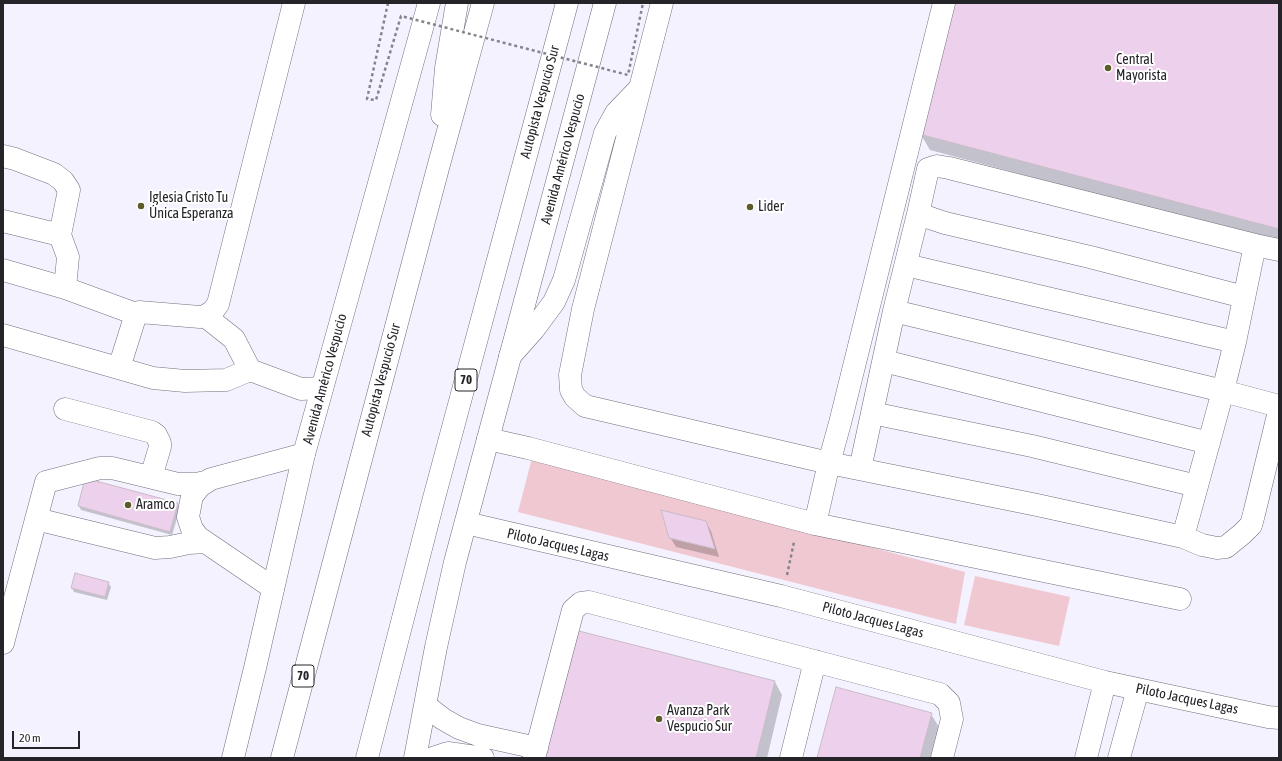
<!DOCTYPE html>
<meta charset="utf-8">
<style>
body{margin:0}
#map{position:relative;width:1282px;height:761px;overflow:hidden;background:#f4f2fe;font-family:"Asap Condensed",sans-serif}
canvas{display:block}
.frame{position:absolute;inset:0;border:4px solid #252429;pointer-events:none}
.scale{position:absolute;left:12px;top:731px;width:68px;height:18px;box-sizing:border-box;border:2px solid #252429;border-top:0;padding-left:5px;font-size:12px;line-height:14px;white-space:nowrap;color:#252429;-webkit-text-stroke:3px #fff;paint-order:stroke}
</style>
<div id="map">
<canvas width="1282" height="761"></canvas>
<div class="frame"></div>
<div class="scale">20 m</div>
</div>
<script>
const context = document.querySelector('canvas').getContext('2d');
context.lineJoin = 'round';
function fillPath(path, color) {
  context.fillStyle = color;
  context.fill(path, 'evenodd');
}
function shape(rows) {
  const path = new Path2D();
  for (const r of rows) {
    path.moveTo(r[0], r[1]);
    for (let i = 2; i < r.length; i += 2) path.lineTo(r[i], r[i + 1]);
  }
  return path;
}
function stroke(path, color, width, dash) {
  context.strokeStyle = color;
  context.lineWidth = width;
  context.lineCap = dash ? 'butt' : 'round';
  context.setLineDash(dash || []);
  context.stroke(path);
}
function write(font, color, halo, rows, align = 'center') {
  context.font = font + ' "Asap Condensed",sans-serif';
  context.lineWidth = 4;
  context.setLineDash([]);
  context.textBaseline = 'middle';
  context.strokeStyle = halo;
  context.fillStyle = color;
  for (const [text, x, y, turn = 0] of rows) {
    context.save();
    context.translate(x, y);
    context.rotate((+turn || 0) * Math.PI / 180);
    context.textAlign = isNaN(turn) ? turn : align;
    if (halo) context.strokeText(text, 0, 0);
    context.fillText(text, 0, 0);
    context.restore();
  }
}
fillPath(shape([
 [532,458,965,572,956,624,518,512],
 [975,576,1070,597,1059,646,964,625]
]), '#f0c8d1');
fillPath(shape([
 [955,3,1279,3,1279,243,930,150,920,133],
 [86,479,177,504,180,508,172,535,81,510,79,506],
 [706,522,711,531,719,557,676,547,670,537],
 [108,583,111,587,107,600,74,592,72,588],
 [576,631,775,682,782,695,767,758,544,758],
 [931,714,939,727,931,758,818,758]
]), '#0003');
const building = shape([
 [953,3,1279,3,1279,229,919,134,953,3],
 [85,478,178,503,170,532,78,506,85,478],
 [661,510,706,521,715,549,669,538,661,510],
 [75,573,109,582,105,597,71,588,75,573],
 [575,630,775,681,756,758,543,758,575,630],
 [836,687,932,713,920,758,817,758,836,687]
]);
fillPath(building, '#edd0eb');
stroke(building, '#c8bcc7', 1);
const minor = shape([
 [662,3,583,309,570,375,571,390,575,397,585,406,829,463,1037,505,1183,537,1223,391,1235,342,1255,245,949,168,937,166,928,169,918,214],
 [3,156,15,159,54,174,63,181,69,190,60,235],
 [3,221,60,235,68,257,65,288],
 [1255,245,1279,250],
 [906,265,1235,342],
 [3,270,65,288,136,314],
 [894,311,1223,391,1279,406],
 [205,316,234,339,250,370,301,389,322,388],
 [3,335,153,378,185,381,226,380,250,370],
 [510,356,534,329,554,302,564,280,605,133,616,113,639,89],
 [884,361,1209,443],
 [119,368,136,314,139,312,200,317,205,316,213,311,218,304,294,3],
 [65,409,152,432,156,435,160,443,160,447,151,477],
 [872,413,1032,446,1197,486],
 [488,439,528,448,815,524,1180,599],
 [860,469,894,311,918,214,945,223,1090,257,1244,297],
 [36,519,155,548,170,547,189,543,205,542],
 [466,523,781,596,1105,682,1268,717,1279,718],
 [815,524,829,463,840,423,944,3],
 [1183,537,1202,545,1217,548,1226,547,1242,534,1251,525,1254,514,1279,411],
 [273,588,198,537,192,529,188,517,192,496,200,486,211,479,304,454],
 [3,643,46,482,100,468,112,468,178,484,196,484,205,482],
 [426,706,443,719,459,728,478,735,537,748],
 [433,758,448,753,483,758],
 [534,758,573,610,581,603,589,602,940,694,949,703,952,719,942,758],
 [791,758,815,661],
 [1086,758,1105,682],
 [1119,758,1138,689]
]);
const major = shape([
 [233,758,255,668,304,454,429,3],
 [415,758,436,647,455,562,605,3]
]);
const highway = shape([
 [442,115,446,68,457,3],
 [282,758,438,168,483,3],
 [367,758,434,498,567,3]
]);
stroke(minor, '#716f7c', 23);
stroke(major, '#716f7c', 23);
stroke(highway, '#716f7c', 23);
stroke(shape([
 [787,575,794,542]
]), '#85848c', 2.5, [3, 3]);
stroke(minor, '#fff', 22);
stroke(major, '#fff', 22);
stroke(highway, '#fff', 22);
stroke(shape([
 [388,3,367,99,376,100,401,16,628,75,643,3]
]), '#85848c', 2.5, [3, 3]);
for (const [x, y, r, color] of [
 [1108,68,4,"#5d5c28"],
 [141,206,4,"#5d5c28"],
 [750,207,4,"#5d5c28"],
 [128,505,4,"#5d5c28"],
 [659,719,4,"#5d5c28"]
]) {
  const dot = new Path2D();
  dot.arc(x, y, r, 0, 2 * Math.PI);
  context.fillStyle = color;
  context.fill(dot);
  stroke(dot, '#fff', 1.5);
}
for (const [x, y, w] of [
 [466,380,22],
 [303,676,22]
]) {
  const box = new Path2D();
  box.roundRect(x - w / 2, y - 11, w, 22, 3);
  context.fillStyle = '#fff';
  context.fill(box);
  stroke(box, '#252429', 1);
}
write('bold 13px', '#252429', null, [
 ["70",466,380],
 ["70",303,676]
]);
write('14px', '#252429', '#fff', [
 ["Central",1116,60],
 ["Mayorista",1116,76],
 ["Iglesia Cristo Tu",149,198],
 ["Única Esperanza",149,214],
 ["Lider",758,207],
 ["Aramco",136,505],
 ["Avanza Park",667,711],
 ["Vespucio Sur",667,727]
], 'left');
write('14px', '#252429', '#fff', [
 ["Autopista Vespucio Sur",540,102,-75],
 ["Avenida Américo Vespucio",563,159,-75],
 ["Avenida Américo Vespucio",325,379,-75],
 ["Autopista Vespucio Sur",381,380,-75],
 ["Piloto Jacques Lagas",558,545,13],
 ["Piloto Jacques Lagas",873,620,15],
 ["Piloto Jacques Lagas",1187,699,12]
]);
</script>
